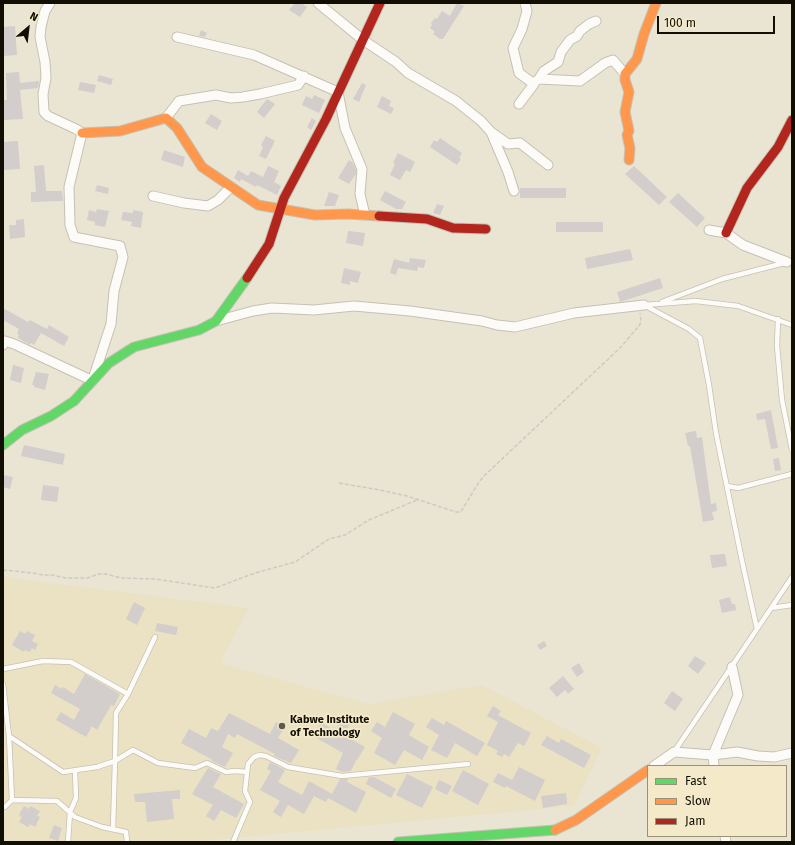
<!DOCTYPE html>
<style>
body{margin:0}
#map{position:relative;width:795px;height:845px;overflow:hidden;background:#eae5d3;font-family:"Fira Sans",sans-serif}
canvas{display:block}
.frame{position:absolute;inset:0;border:4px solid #110e04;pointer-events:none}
.legend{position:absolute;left:647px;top:765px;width:140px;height:72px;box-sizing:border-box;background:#f4eac9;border:1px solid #99927a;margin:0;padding:5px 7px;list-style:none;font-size:12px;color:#110e04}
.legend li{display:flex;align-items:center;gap:8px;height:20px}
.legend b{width:20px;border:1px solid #99927a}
.north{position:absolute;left:8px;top:8px;width:40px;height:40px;-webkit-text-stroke:3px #f4eac9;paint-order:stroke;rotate:28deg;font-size:11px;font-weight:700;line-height:16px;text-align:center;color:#110e04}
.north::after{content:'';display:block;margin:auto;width:14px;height:18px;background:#110e04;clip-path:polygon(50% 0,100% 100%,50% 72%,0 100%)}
.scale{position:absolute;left:657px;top:16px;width:118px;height:18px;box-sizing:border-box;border:2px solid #110e04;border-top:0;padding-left:5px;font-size:12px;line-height:14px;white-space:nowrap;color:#110e04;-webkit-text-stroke:3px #f4eac9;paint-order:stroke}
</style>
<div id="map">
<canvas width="795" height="845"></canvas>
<div class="frame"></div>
<ul class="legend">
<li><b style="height:5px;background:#63d668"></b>Fast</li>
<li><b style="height:5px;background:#ff974d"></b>Slow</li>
<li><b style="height:5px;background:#b3261e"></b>Jam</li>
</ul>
<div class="north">N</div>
<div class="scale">100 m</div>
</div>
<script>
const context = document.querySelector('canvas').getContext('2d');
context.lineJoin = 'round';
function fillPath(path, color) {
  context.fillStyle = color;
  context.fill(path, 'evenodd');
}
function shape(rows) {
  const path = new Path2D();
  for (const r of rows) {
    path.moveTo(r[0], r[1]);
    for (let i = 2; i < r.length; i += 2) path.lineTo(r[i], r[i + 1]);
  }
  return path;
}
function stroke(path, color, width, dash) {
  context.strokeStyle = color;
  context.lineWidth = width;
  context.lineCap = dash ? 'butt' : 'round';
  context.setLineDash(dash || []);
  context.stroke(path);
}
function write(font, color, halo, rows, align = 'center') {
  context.font = font + ' "Fira Sans",sans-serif';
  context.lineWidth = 3.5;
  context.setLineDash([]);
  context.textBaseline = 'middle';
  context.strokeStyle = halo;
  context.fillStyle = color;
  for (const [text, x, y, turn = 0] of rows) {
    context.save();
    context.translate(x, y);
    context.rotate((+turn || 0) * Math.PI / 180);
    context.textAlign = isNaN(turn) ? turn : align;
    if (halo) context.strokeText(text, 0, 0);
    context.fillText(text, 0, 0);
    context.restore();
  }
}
fillPath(shape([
 [3,577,249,608,220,663,368,704,482,685,602,748,574,806,192,842,3,842]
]), '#ebe2c4');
fillPath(shape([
 [295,3,301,3,307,7,300,17,289,10],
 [457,3,464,6,443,39,440,39,433,34,435,32,430,28,432,25,431,23,435,18,437,19,442,11,450,16],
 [15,26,17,55,3,56,3,27],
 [201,30,207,33,205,37,199,36],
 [19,72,20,83,39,81,38,88,20,90,23,119,3,120,3,100,7,100,6,73],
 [99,75,113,79,111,85,97,81],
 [80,82,96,85,94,93,78,90],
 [362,83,366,85,359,102,353,99],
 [314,95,325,100,319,113,302,105,306,96,312,99],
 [382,96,391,101,389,106,394,108,391,114,377,107],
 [267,99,275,104,264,118,257,112],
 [211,114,222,121,217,130,205,123],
 [312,118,316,121,311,130,307,127],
 [266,136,275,141,266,159,259,156,263,147,261,145],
 [440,138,462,153,459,158,461,159,457,165,430,147,434,140,437,142],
 [18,141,20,169,3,170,3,142],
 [164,150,185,157,183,167,161,160],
 [398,153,415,162,410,172,406,170,400,180,390,175,395,164,393,163],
 [349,160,353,163,356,170,356,174,349,184,338,178],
 [44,165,46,191,62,191,63,201,31,202,31,192,36,192,34,166],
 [268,166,279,171,274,182,281,186,277,195,257,185,256,187,241,179,240,182,234,178,238,170,248,176,251,171,263,177],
 [634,166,667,197,659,205,625,174],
 [97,185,109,188,108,194,95,191],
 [520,188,566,188,566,198,520,198],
 [385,191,406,202,402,209,396,209,380,200],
 [329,192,339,195,335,206,324,206],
 [678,193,705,218,697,227,669,202],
 [437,204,444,206,440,215,433,213],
 [97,209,109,211,105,227,95,225,95,222,87,220,89,210,96,212],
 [133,210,143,212,141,228,131,226,132,222,121,220,123,212,133,213],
 [24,219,25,237,10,239,9,225,16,225,16,220],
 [556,222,603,222,603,232,556,232],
 [348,231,365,233,363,246,346,243],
 [630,249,633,260,587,269,585,258],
 [410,258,426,260,424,268,418,267,417,271,398,268,396,275,390,273,394,259,409,263],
 [344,268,361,272,358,283,350,281,350,285,341,283],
 [660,278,663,288,620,302,617,292],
 [3,308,28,322,30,320,47,329,49,325,69,337,64,346,41,333,34,345,31,343,30,345,18,338,19,335,17,333,19,329,3,320],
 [13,365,24,368,21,383,10,380],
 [36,372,49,374,45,390,34,387,34,385,32,385],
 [771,410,778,448,771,449,765,419,757,420,756,414],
 [696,431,697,438,702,437,711,504,716,503,717,511,712,512,714,520,703,522,690,446,688,446,685,433],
 [24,445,65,454,63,465,21,456],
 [779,458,781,470,775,471,773,459],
 [3,475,13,477,10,489,3,487],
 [43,485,59,487,57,502,41,500],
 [725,554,727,566,712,568,710,555],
 [730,597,732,604,735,604,736,610,722,613,719,600],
 [134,602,145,608,137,625,126,619],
 [157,623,178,627,176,635,155,631],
 [20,631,25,634,27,631,35,635,32,641,38,644,35,650,32,648,30,652,25,650,24,652,12,645],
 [544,641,547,646,540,650,537,645],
 [695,656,706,663,698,674,688,666],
 [579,663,584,672,577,677,571,668],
 [85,674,120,694,114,706,111,705,97,730,92,726,86,737,56,720,61,712,74,720,80,709,51,693,55,685,62,689,63,687,74,694],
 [563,676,574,689,568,694,565,690,557,697,549,688],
 [672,691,683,699,675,711,664,703],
 [493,706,501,711,498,715,531,733,524,746,518,743,509,757,504,754,502,757,496,754,498,751,487,745,498,722,487,716],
 [393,712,415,724,409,735,429,747,422,760,404,750,395,765,374,753,382,738,371,731,377,722,385,727],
 [229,713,270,734,276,722,285,727,278,738,299,750,291,763,274,756,275,754,237,734,235,738,228,734,222,747,233,753,225,767,212,761,213,760,181,743,189,729,206,738,211,728,218,731],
 [432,718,444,725,446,721,485,743,477,756,455,743,447,758,431,750,439,735,426,727],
 [342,719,350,724,344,735,365,747,357,760,356,760,351,771,343,772,336,769,343,753,313,736,321,722,335,731],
 [547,736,559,743,561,739,591,755,584,768,541,745],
 [270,762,285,770,278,782,302,795,309,781,332,794,340,779,348,779,347,782,366,792,356,813,328,798,326,802,314,796,304,814,288,805,281,817,273,812,280,801,260,790,271,771,267,769],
 [519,767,545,780,535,801,506,786,505,788,493,782,498,773,512,780],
 [208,768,221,774,213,787,244,804,236,818,221,810,214,821,206,816,213,805,192,794],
 [463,770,489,784,478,805,452,791],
 [407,774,433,787,422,808,396,795],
 [369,777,374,777,396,789,391,798,366,784],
 [439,780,452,786,447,795,435,789],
 [180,790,180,799,172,799,174,819,147,822,145,802,135,802,134,794],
 [566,793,567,804,543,808,541,796],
 [24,806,29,809,30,806,40,811,37,816,40,817,35,827,30,824,28,827,19,822,22,817,19,815],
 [54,825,62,828,58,841,49,838]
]), '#d3cdcb');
const lane = shape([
 [662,302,722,279,792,261],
 [644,305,689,329,700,338,709,385,716,433,742,561,757,629],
 [644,305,696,301,738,306,792,325],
 [778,319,777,346,782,400,792,450],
 [727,486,738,488,792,474],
 [771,608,792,605],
 [3,669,43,661,71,662,128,694,116,713,115,761,97,767,63,772,9,736,3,684],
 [128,694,155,637],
 [9,736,12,800],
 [674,752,792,577],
 [3,807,5,807,12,800,57,801,75,817,102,827,126,832,127,842],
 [113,829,115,761,133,750,158,763,195,768,207,763,226,772,235,771,247,772],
 [68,842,70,812,76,798,75,770],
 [233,842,250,802,245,791,248,764,254,757,260,755,266,756,288,767,342,776,468,764]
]);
const street = shape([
 [50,3,45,11,41,27,40,37,45,62,46,78,43,94,44,112,48,116,76,129,82,133,69,187,70,225,74,237,120,246,123,257,114,291,111,324,94,376],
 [318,3,363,40,396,62,408,73,456,101,481,121,491,132,508,144,520,143,548,165],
 [177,37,254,55,338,92,345,128,362,169,360,194,365,215],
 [539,79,544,71,558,62,561,52,570,40,577,36,580,31,589,24,596,21],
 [533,83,539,79,580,81,605,63,613,60,625,74],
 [519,104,534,84,519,73,513,48,522,29,527,11,525,3],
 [166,118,179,101,216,95,231,98,243,97,260,94,298,85,304,76],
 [491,132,508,172,514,191],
 [153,196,184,203,208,206,218,200,231,187],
 [709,230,726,233,743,245,787,262],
 [216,321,253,311,272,308,314,310,354,306,410,311,482,321,497,325,515,327,574,313,644,305],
 [3,345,5,341,14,344,91,380],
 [654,766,674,752,713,755,737,752,758,756,774,757,792,753],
 [714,766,713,755,738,695,732,667],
 [725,836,726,842]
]);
const fast = shape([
 [3,445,22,430,51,416,74,401,109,363,134,347,199,330,216,321,247,278],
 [398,842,555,830]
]);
const slow = shape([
 [82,133,120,131,166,118,177,128,202,167,258,205,315,215,348,214,379,216],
 [629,160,630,148,627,135,629,131,625,112,629,92,625,80,625,74,637,59,644,34,656,3],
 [555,830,576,820,648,770]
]);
const jam = shape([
 [379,216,427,219,453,228,486,229],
 [726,233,747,188,778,147,792,120],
 [247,278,269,244,284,198,326,119,380,3]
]);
stroke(lane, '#c5c1b3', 6);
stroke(street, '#c5c1b3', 11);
stroke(fast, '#c5c1b3', 11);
stroke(slow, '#c5c1b3', 11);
stroke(jam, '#c5c1b3', 11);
stroke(shape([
 [339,483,380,490,407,496,456,512,460,512,462,510,479,482,485,475,620,348,639,326,641,322,640,313],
 [3,570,33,573,43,575,52,575,66,578,87,578,99,574,106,574,121,578,155,579,215,588,255,573,295,562,329,539,345,535,369,520,417,500]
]), '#cbcac5', 1.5, [4, 2]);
stroke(lane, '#fcfbf8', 4.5);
stroke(street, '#fcfbf8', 9);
stroke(fast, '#63d668', 9);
stroke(slow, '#ff974d', 9);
stroke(jam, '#b3261e', 9);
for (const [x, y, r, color] of [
 [282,726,4,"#5d594c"]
]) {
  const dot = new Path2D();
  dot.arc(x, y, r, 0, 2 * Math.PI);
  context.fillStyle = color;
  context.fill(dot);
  stroke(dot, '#f4eac9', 1.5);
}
write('bold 11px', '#110e04', '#f4eac9', [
 ["Kabwe Institute",290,720],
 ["of Technology",290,733]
], 'left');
</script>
